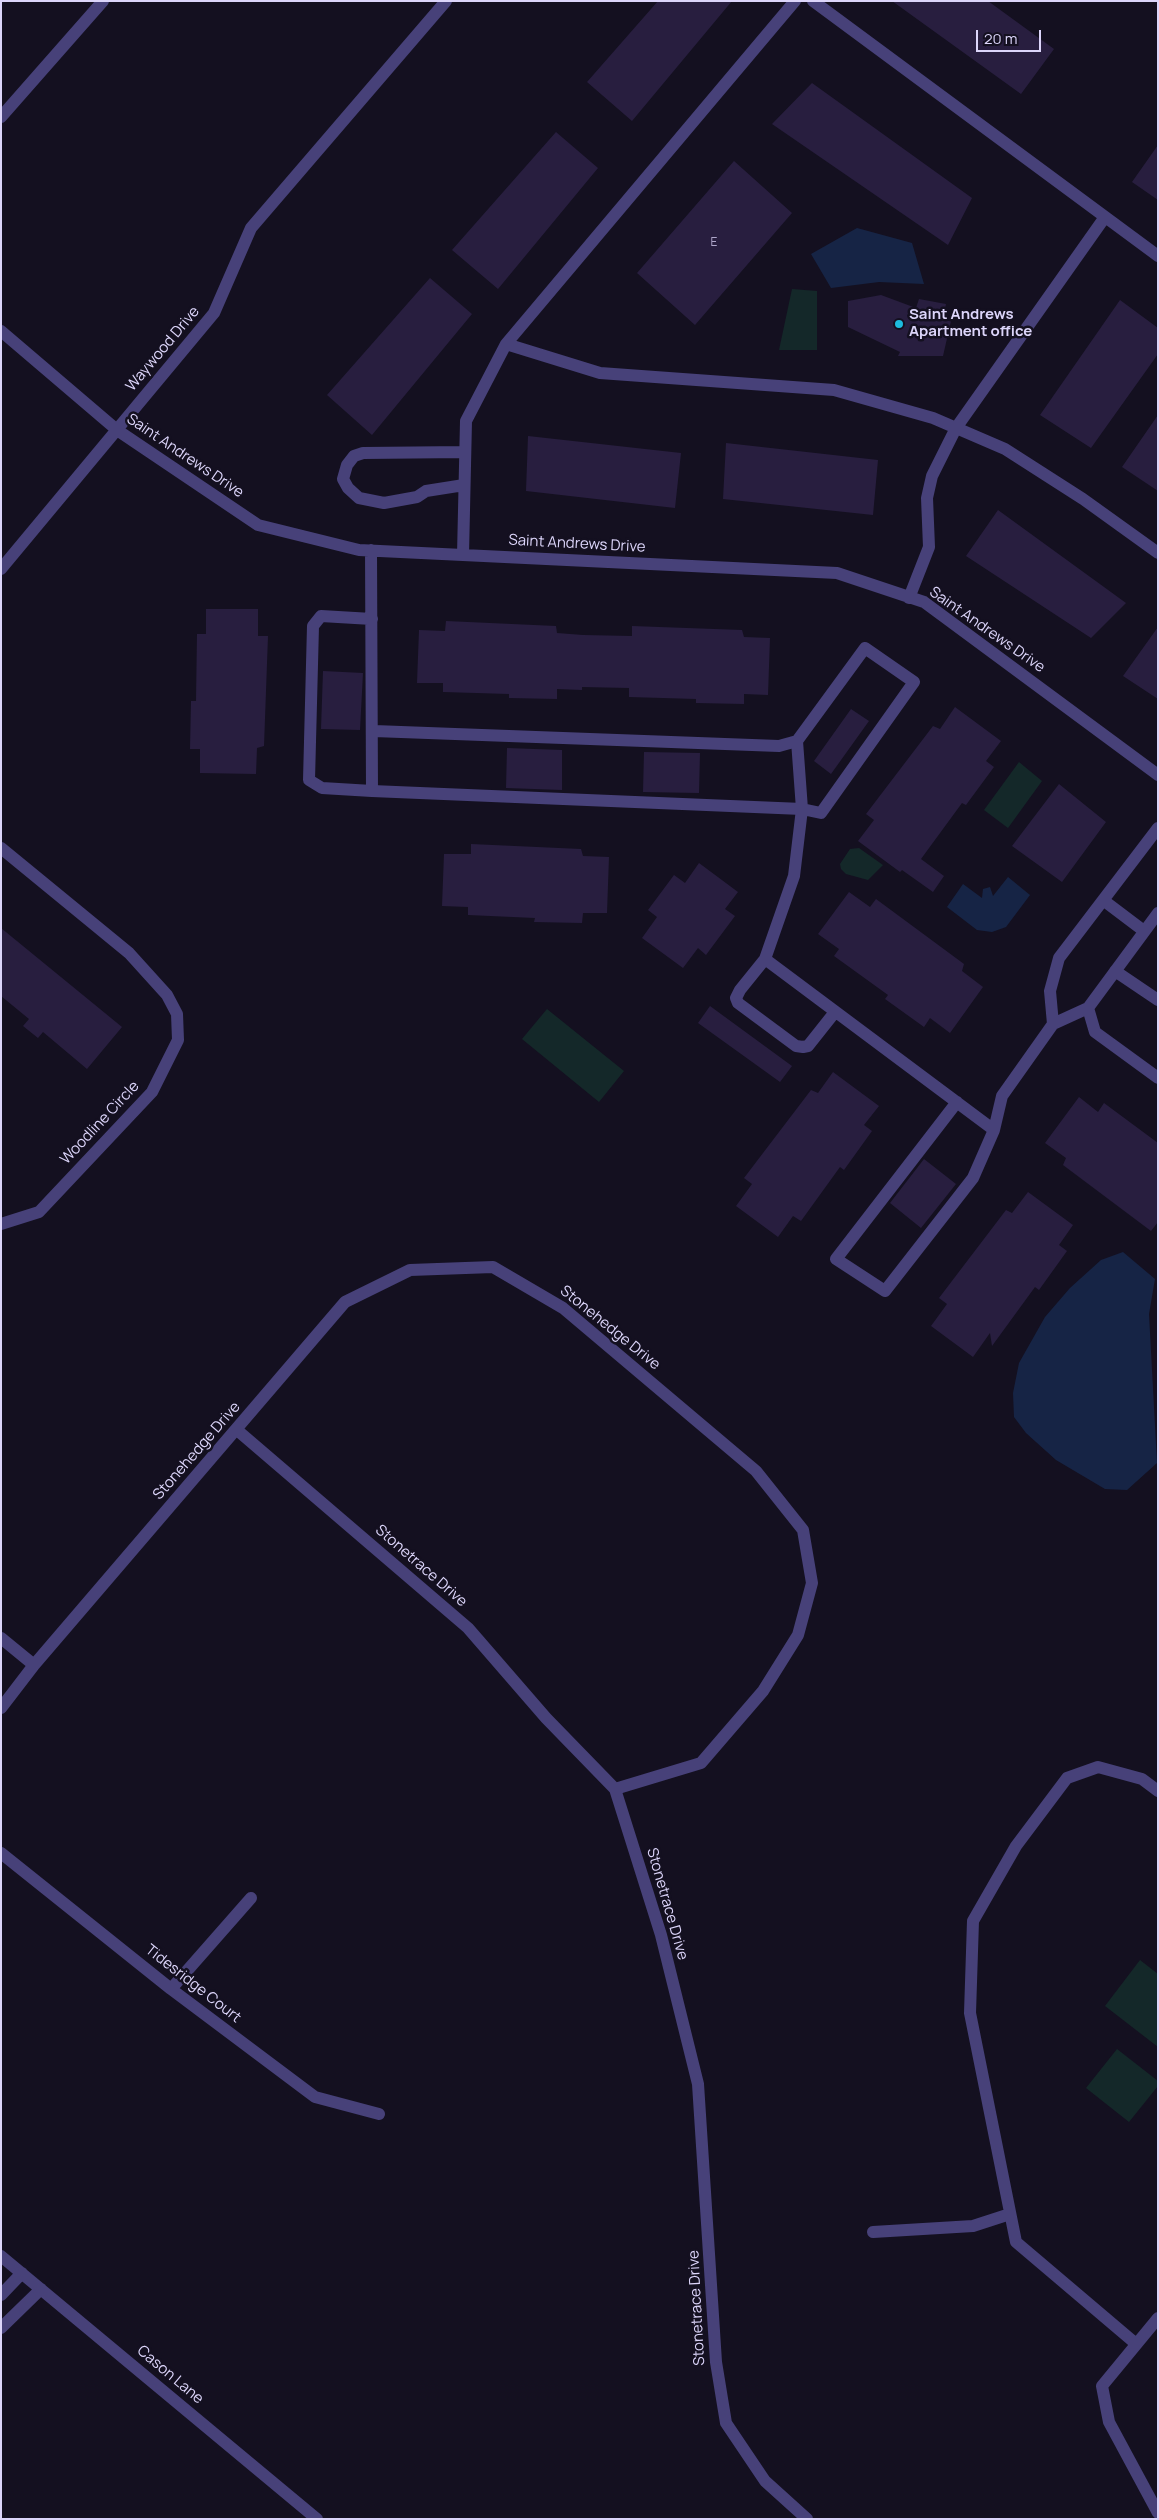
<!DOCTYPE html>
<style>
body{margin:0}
#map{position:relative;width:1159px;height:2520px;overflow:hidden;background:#141020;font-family:Manrope,sans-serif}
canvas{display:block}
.frame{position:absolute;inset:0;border:2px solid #dcd5fa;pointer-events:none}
.scale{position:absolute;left:976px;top:30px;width:65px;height:22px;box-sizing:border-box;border:2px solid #dcd5fa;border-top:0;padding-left:6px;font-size:15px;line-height:18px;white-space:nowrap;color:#dcd5fa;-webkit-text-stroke:4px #141020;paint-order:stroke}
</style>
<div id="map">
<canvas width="1159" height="2520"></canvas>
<div class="frame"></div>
<div class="scale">20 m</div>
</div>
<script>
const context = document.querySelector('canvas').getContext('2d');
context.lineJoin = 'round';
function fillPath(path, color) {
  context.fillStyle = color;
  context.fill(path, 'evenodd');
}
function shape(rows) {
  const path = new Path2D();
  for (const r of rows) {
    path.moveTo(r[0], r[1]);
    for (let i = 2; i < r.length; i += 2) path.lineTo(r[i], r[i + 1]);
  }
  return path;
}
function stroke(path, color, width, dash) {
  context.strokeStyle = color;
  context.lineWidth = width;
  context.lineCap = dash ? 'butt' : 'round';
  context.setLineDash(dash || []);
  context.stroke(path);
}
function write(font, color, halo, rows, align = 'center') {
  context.font = font + ' Manrope,sans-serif';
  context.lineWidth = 5;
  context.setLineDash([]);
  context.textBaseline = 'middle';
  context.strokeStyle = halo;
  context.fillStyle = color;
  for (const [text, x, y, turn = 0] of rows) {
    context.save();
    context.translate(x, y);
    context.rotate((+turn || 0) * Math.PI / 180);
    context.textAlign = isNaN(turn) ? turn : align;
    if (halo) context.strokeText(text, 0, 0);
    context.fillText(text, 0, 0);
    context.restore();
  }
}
fillPath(shape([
 [792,289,817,291,817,350,779,350],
 [1019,762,1042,781,1008,828,984,810],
 [859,848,883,865,868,880,846,874,841,869,840,864,850,849],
 [547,1009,624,1071,599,1102,522,1039],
 [1140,1960,1158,1974,1158,2047,1105,2006],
 [1117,2049,1158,2081,1158,2086,1129,2122,1086,2088]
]), '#142829');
fillPath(shape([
 [857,228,912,243,924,284,879,282,831,288,811,254],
 [1008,877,1030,895,1006,927,992,932,977,930,947,907,963,884,982,898,983,889,990,887,993,896],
 [1123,1252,1155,1279,1149,1314,1157,1463,1127,1490,1105,1489,1056,1460,1026,1433,1014,1417,1013,1393,1019,1363,1045,1317,1070,1288,1101,1260]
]), '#162445');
fillPath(shape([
 [658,1,732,1,632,121,587,82],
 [892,1,988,1,1054,49,1021,94],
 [812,83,972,198,948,245,772,124],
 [556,132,598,168,498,289,452,250],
 [1158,145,1158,200,1132,182],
 [734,161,792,213,695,325,637,273],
 [430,278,472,314,372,435,327,395],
 [881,295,916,308,919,299,946,304,943,319,951,321,943,356,898,356,900,352,848,327,848,301],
 [1120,300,1158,328,1158,354,1091,448,1040,415],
 [1158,415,1158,491,1122,467],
 [528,436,681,453,675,508,526,491],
 [726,443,878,460,873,515,723,499],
 [998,510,1126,603,1091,638,966,556],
 [206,609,258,609,258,636,268,636,264,746,257,748,256,774,200,773,200,749,190,749,191,701,196,701,197,634,206,634],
 [446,621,556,626,557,633,583,635,632,636,632,626,742,630,744,637,770,638,768,695,744,694,744,704,696,703,696,699,629,697,629,688,582,687,582,690,557,689,557,699,509,698,509,694,443,692,443,683,417,683,419,630,445,631],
 [1158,627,1158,699,1123,676],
 [323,671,363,673,360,730,321,729],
 [955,707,1001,741,986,761,994,767,966,805,962,803,921,859,944,876,933,892,902,870,900,872,858,841,874,820,866,814,933,726,940,729],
 [851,709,869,721,831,774,814,761],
 [507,748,562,750,562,790,506,788],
 [644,752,700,753,699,793,643,792],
 [1059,784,1106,822,1062,882,1012,846],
 [471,844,581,849,583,856,609,857,607,913,583,913,582,923,534,922,535,918,468,915,468,907,442,906,444,854,471,854],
 [699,863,738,892,725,909,735,916,706,955,698,948,683,968,642,938,657,917,648,910,674,875,685,883],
 [849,892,870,907,876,899,964,964,962,971,983,987,950,1033,930,1018,924,1027,885,999,888,995,834,956,839,949,818,934],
 [1,928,122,1027,87,1069,43,1032,38,1038,23,1026,29,1019,1,996],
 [710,1006,792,1066,780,1082,698,1023],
 [833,1072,879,1106,864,1125,872,1131,844,1170,840,1167,801,1221,793,1216,778,1237,736,1206,752,1184,744,1178,811,1090,818,1093],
 [1079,1097,1098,1112,1104,1103,1158,1143,1158,1222,1151,1231,1063,1165,1066,1158,1045,1143],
 [924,1159,956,1184,921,1228,890,1203],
 [1028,1192,1073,1225,1059,1245,1067,1251,1039,1290,1035,1287,992,1346,990,1333,973,1357,931,1326,947,1304,939,1298,1006,1210,1012,1213]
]), '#281e3f');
stroke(shape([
 [813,1,1158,256],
 [1,117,103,1],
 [1,331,117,430,258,525,359,550,837,573,924,602,1158,775],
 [506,344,600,373,834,390,933,418,1005,449,1083,499,1158,553],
 [464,485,426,491,417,497,384,503,359,498,348,488,343,479,347,465,354,456,363,453,465,452],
 [371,550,372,791,802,809,821,813,914,682,865,648,797,741,802,809,794,876,765,959,994,1130],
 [463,555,466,421,506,344,795,1],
 [1,569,214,313,251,228,446,1],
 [909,598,929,547,927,498,932,476,956,428,1105,217],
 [374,731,779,746,797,741],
 [372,791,322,788,309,780,313,626,321,616,372,619],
 [1158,828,1059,958,1050,991,1053,1024,1088,1008,1158,913],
 [1,848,129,953,167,995,177,1014,178,1040,152,1092,39,1212,1,1224],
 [1103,900,1144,931],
 [765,959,740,990,736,998,738,1003,796,1046,803,1047,808,1046,835,1012],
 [1115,971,1158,1000],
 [1088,1008,1095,1032,1158,1078],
 [957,1102,836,1259,885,1291,973,1178,994,1130,1002,1096,1053,1024],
 [237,1430,468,1628,546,1718,615,1789,661,1935,698,2084,716,2362,726,2423,765,2481,807,2519],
 [1,1638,34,1665],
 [1,1708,34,1665,345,1302,410,1270,493,1267,563,1308,756,1471,803,1530,812,1583,798,1635,763,1691,701,1763,615,1789],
 [1,1853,171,1989,315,2097,379,2114],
 [171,1989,251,1898],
 [873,2232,973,2226,1010,2214],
 [1,2256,317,2519],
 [1,2295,22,2273],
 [1158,2318,1102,2386,1109,2422,1158,2513],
 [1,2328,41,2289],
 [1135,2343,1016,2242,970,2013,973,1921,1016,1846,1067,1778,1098,1767,1142,1779,1158,1791]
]), '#474179', 12);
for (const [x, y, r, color] of [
 [899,324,5,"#1dbbde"]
]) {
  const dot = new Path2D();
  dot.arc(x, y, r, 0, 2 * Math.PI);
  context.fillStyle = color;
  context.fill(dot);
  stroke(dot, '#141020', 2);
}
write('12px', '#afa7cb', null, [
 ["E",714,243]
]);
write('bold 15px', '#dcd5fa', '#141020', [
 ["Saint Andrews",909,315],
 ["Apartment office",909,332]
], 'left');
write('15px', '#dcd5fa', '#141020', [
 ["Waywood Drive",163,349,-50],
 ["Saint Andrews Drive",185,456,34],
 ["Saint Andrews Drive",577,544,3],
 ["Saint Andrews Drive",987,630,35],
 ["Woodline Circle",100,1123,-47],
 ["Stonehedge Drive",610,1328,39],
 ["Stonehedge Drive",197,1451,-49],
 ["Stonetrace Drive",421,1566,41],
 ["Stonetrace Drive",667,1904,74],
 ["Tidesridge Court",193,1984,38],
 ["Stonetrace Drive",697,2308,-93],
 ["Cason Lane",170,2375,40]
]);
</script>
